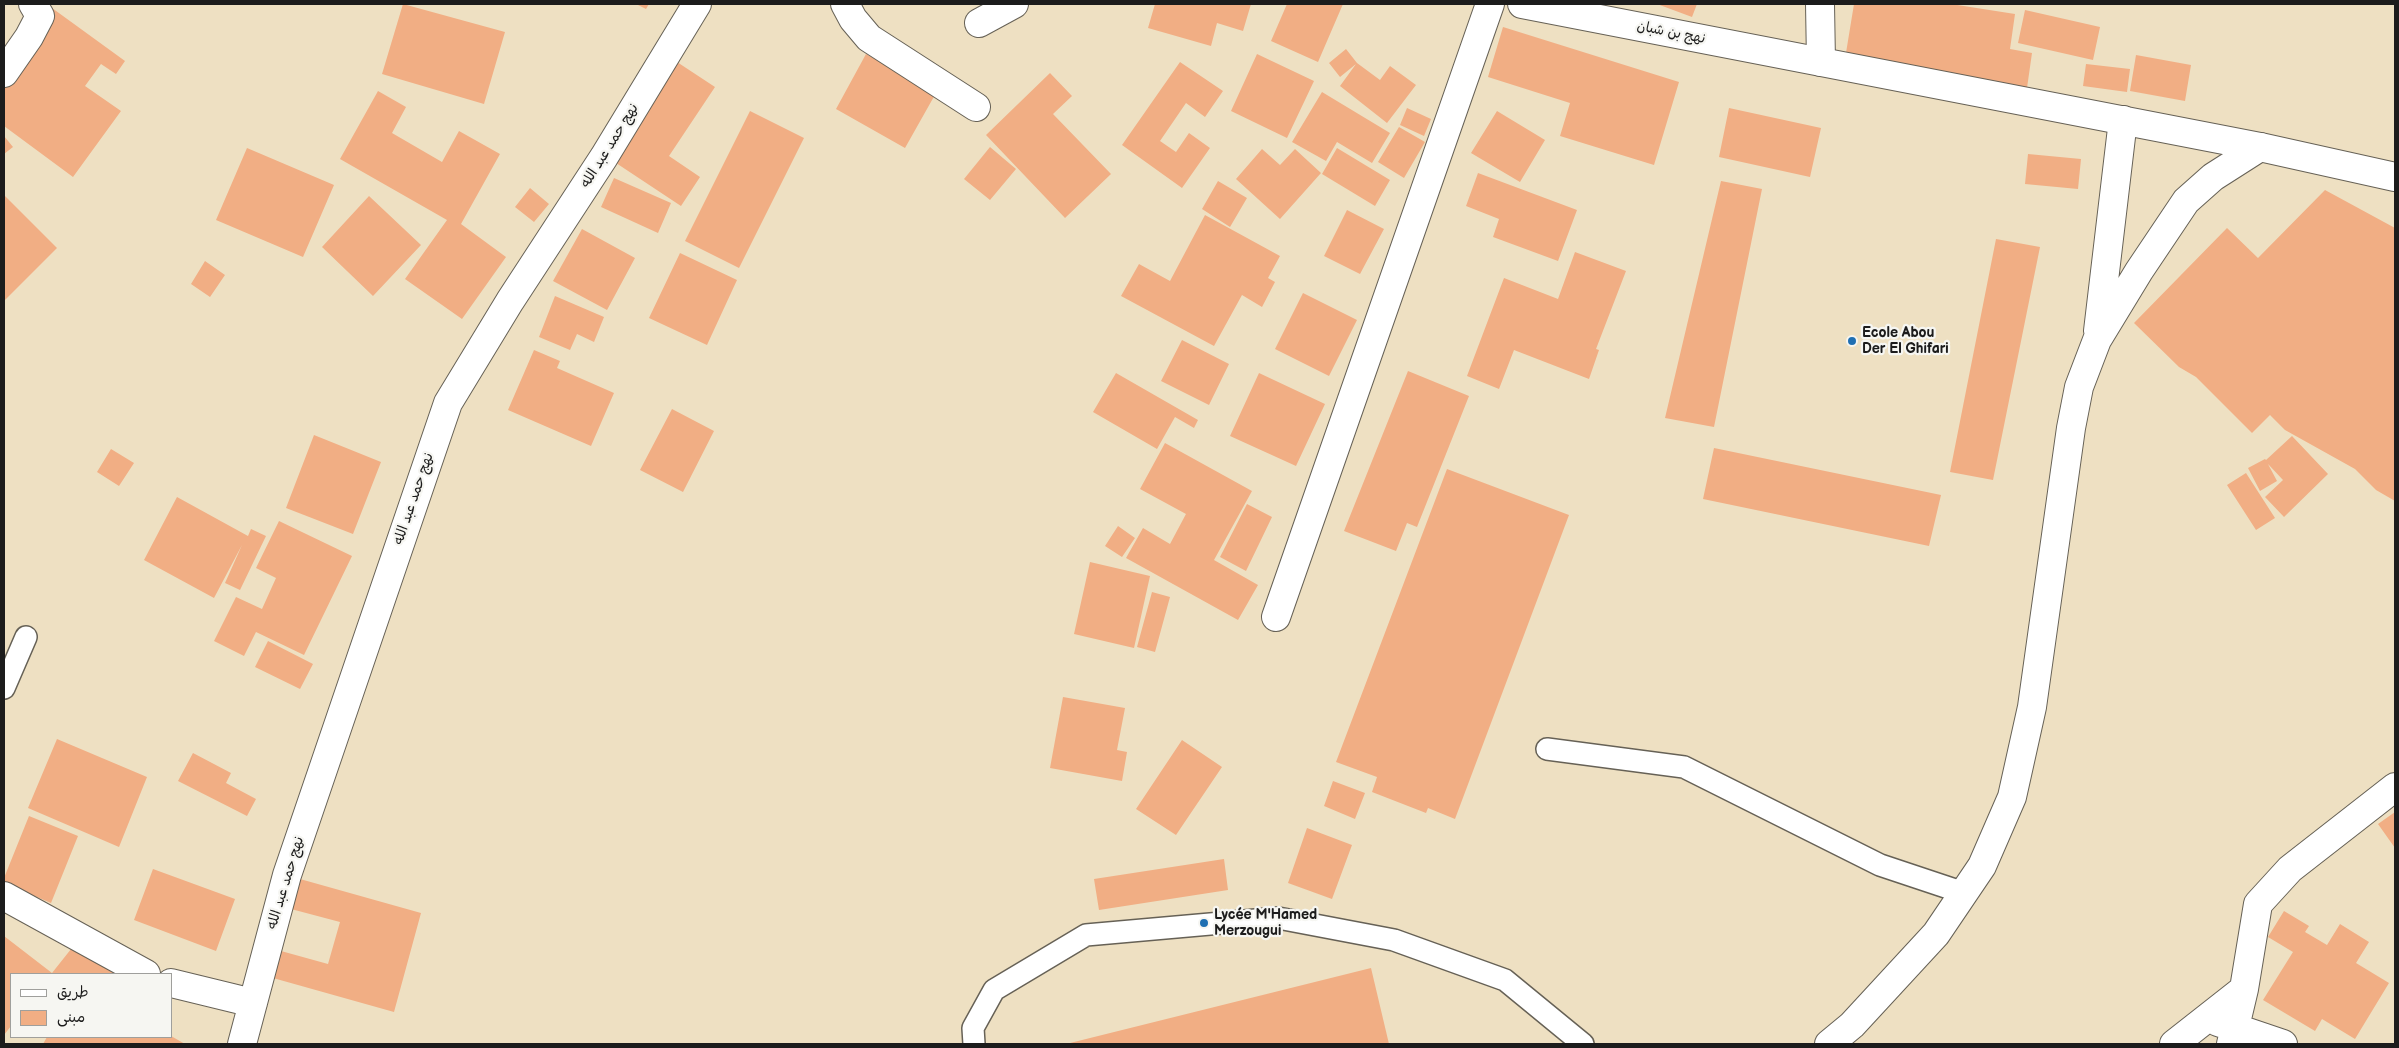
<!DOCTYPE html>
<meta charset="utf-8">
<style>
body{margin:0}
#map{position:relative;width:2399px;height:1048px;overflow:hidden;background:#eee0c2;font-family:"Balsamiq Sans","Playpen Sans Arabic",sans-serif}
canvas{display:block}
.frame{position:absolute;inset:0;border:5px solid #1c1c1c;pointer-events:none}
.legend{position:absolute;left:10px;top:973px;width:162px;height:65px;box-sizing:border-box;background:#f6f6f2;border:1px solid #9f9f9c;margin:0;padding:6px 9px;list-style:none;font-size:15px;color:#1c1c1c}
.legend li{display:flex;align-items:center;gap:10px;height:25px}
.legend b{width:25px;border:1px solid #9f9f9c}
</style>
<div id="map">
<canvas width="2399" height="1048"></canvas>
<div class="frame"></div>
<ul class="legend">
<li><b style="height:6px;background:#fff"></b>طريق</li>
<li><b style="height:14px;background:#f1ae84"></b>مبنى</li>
</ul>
</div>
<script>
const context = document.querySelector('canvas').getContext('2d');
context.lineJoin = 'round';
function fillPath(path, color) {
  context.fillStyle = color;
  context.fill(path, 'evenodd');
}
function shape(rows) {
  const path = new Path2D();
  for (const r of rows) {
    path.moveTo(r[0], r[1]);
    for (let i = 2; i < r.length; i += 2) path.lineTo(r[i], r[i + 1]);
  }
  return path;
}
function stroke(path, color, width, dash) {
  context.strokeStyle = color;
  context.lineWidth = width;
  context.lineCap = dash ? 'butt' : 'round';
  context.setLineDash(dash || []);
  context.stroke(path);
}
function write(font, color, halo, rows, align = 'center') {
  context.font = font + ' "Balsamiq Sans","Playpen Sans Arabic",sans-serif';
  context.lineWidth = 4.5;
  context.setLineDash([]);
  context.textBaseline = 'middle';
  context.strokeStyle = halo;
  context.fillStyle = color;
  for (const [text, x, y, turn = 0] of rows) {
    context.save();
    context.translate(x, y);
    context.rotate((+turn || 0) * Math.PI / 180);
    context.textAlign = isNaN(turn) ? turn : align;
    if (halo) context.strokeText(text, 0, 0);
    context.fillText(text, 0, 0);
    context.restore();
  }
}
fillPath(shape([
 [403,4,505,32,484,104,382,74],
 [636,4,649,4,646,9],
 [1155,4,1251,4,1243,31,1217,23,1211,46,1148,28],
 [1287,4,1343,4,1318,62,1271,41],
 [1657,4,1697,4,1692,17],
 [1854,4,1951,4,2015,14,2010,49,2032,53,2027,88,1845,59],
 [52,8,125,61,116,74,101,64,85,86,121,111,73,177,4,126,4,75],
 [2025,10,2100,27,2093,60,2018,43],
 [1503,27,1679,82,1654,165,1560,136,1570,103,1488,77],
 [1346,49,1357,63,1380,80,1390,66,1416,85,1387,123,1340,86,1356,64,1340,77,1329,63],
 [866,54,936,93,905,148,836,109],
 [1257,54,1314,81,1287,138,1231,111],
 [2136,55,2191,65,2185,101,2130,91],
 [677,62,715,87,669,156,700,177,681,206,613,161],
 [1180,62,1223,91,1205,117,1186,103,1160,141,1176,152,1189,133,1210,148,1182,188,1122,145],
 [2086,64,2130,69,2127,92,2083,86],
 [1050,73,1072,96,1053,114,1111,174,1065,218,986,135],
 [378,91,406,107,392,133,442,162,459,131,500,154,461,224,506,257,462,319,405,279,447,220,340,159],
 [1322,92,1390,133,1372,163,1337,142,1326,161,1292,142],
 [1407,108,1431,119,1424,136,1400,125],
 [1729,108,1821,128,1810,177,1719,157],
 [750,111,804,138,739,268,685,241],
 [1497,111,1545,140,1520,182,1471,153],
 [1399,127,1425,142,1404,178,1378,162],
 [4,136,13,147,4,154],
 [990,147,1016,169,990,200,964,179],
 [247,148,334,185,303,257,216,220],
 [1337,148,1390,180,1375,206,1322,174],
 [1262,149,1280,165,1295,149,1321,173,1280,219,1236,179],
 [2028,154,2081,159,2078,189,2025,184],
 [1478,173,1577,210,1558,261,1493,237,1499,219,1466,206],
 [614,178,671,203,658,233,601,207],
 [1218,181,1247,198,1230,227,1202,209],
 [1721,181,1762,189,1714,427,1665,418],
 [530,188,549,204,534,222,515,207],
 [2325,190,2395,228,2395,501,2376,490,2355,469,2285,430,2270,415,2252,433,2196,377,2179,367,2134,323,2227,228,2258,258],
 [4,195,57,248,4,301],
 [369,196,421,245,373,296,322,247],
 [1347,210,1384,229,1360,274,1324,256],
 [1205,215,1280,256,1268,278,1275,282,1262,307,1242,295,1214,346,1121,296,1139,264,1170,281],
 [582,229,635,258,607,310,553,281],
 [1996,239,2040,247,1993,480,1950,472],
 [1575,252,1626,271,1596,349,1599,350,1589,379,1514,350,1499,389,1467,376,1504,278,1558,299],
 [680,253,737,280,707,345,649,318],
 [205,261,225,275,210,297,191,284],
 [1303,293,1357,320,1329,376,1275,349],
 [555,296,604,317,594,342,577,334,570,350,539,337],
 [1182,340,1229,364,1209,405,1161,381],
 [534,350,560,361,557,368,614,393,591,446,508,410],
 [1408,371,1469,396,1417,527,1407,523,1396,551,1344,531],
 [1116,373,1198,420,1194,428,1175,417,1157,449,1093,412],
 [1259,373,1325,404,1296,466,1230,436],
 [672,409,714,431,683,492,640,470],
 [314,435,381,462,353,534,286,508],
 [2292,436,2328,474,2284,517,2265,497,2283,480,2268,464,2277,481,2260,491,2248,468,2265,459,2266,460],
 [1165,443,1252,491,1214,560,1258,585,1238,620,1126,558,1143,528,1170,544,1186,514,1140,489],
 [1714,448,1941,495,1929,546,1703,499],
 [111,449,134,463,119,486,97,472],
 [1447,469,1569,515,1455,819,1428,808,1426,813,1372,792,1377,777,1336,762],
 [2246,473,2275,518,2256,530,2227,485],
 [177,497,248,536,251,529,266,536,240,590,225,583,242,545,214,598,144,560],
 [1247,504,1272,517,1246,571,1220,557],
 [279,521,352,556,304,655,256,632,244,656,214,641,236,597,262,609,276,578,256,568],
 [1118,526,1135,538,1122,557,1105,546],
 [1090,562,1150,576,1134,648,1074,634],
 [1152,592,1170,597,1155,652,1137,647],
 [268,641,313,664,300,689,255,667],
 [1063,697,1125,708,1117,750,1127,752,1122,781,1050,768],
 [57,739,147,777,119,847,28,808],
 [1182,740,1222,767,1176,835,1136,809],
 [193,753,231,773,226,783,256,799,247,816,178,781],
 [1333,781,1365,793,1355,819,1324,806],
 [2395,812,2395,848,2378,824],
 [29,816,78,836,51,903,4,883,4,878],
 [1307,828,1352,845,1332,899,1288,883],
 [1224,859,1228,890,1099,910,1094,879],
 [153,869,235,899,216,951,134,920],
 [300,879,421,913,394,1012,273,978,281,951,328,964,340,922,291,909],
 [2284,911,2309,926,2305,932,2327,945,2340,924,2369,942,2356,963,2389,983,2355,1039,2322,1019,2315,1031,2263,1000,2293,952,2268,937],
 [4,936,52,973,79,939,124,974,11,974,11,1026,4,1035],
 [1371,968,1389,1044,1066,1044],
 [171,1036,185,1044,43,1044,47,1037]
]), '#f1ae84');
const lane = shape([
 [4,688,26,637],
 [1547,749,1684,767,1880,865,1964,893],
 [974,1044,973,1028,994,990,1086,935,1278,918,1394,940,1505,980,1583,1044]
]);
const street = shape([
 [845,4,853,19,869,38,976,107],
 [1820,4,1821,62],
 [979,23,1014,4],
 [4,73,29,37,40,16,33,4],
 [2098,331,2123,120],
 [1276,617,1490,4],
 [4,896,146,974],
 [171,983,253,1003],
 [2218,1022,2283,1044],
 [242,1044,287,875,448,403,510,301,604,157,697,4],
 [1829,1044,1852,1025,1936,934,1982,866,2012,797,2032,707,2071,428,2079,387,2097,340,2139,271,2186,201,2213,177,2260,147],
 [2174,1044,2244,989],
 [2231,1044,2244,989,2258,904,2290,869,2395,787]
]);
const secondary = shape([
 [1522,4,2260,147,2395,177]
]);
stroke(lane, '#666156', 24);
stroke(street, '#666156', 30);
stroke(secondary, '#666156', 30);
stroke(lane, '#fff', 21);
stroke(street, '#fff', 28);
stroke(secondary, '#fff', 28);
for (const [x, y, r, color] of [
 [1852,341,5,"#1f6fb2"],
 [1204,923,5,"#1f6fb2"]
]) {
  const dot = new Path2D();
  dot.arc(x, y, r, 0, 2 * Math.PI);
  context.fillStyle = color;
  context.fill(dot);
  stroke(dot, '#f6f6f2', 2);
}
write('14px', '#1c1c1c', '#f6f6f2', [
 ["نهج بن شبان",1671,33,11],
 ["نهج حمد عبد الله",610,146,-58],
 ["نهج حمد عبد الله",414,499,-71],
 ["نهج حمد عبد الله",286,883,-73]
]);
write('bold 14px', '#1c1c1c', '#f6f6f2', [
 ["Ecole Abou",1862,333],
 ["Der El Ghifari",1862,349],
 ["Lycée M'Hamed",1214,915],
 ["Merzougui",1214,931]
], 'left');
</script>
